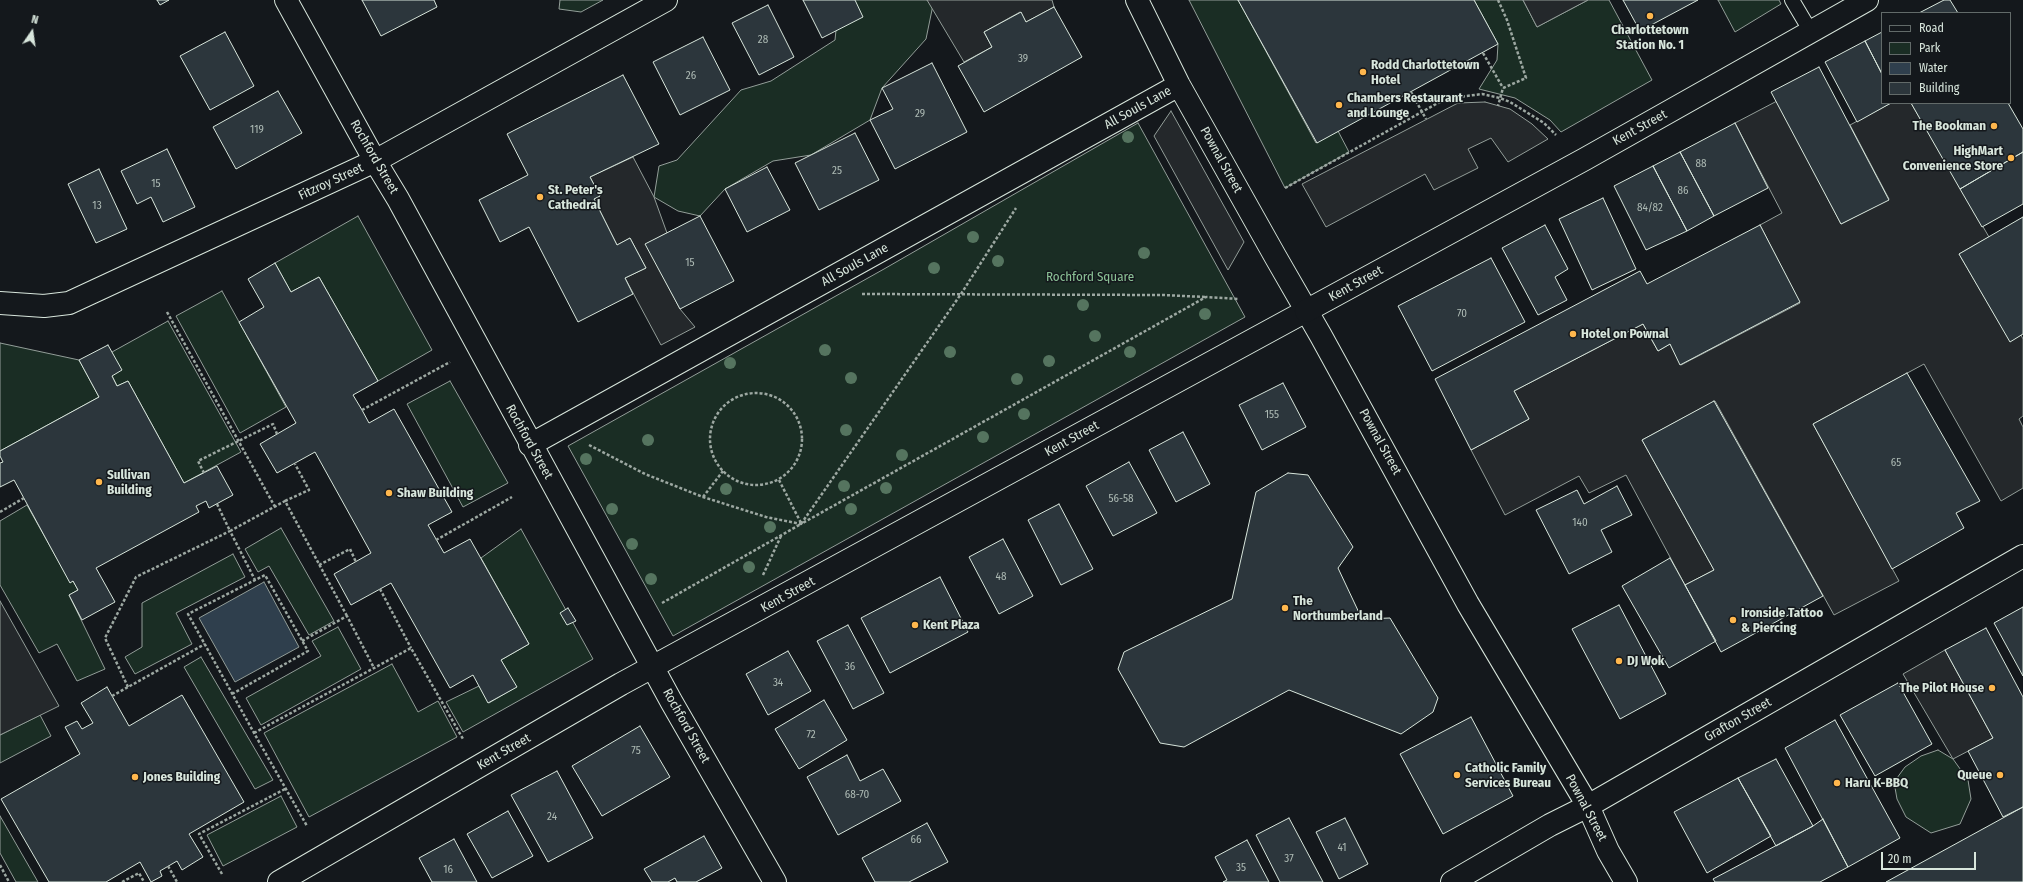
<!DOCTYPE html>
<style>
body{margin:0}
#map{position:relative;width:2023px;height:882px;overflow:hidden;background:#14181c;font-family:"Fira Sans Condensed",sans-serif}
canvas{display:block}
.legend{position:absolute;left:1881px;top:12px;width:130px;height:92px;box-sizing:border-box;background:#14181c;border:1px solid #626a69;margin:0;padding:5px 7px;list-style:none;font-size:12px;color:#d8e6dc}
.legend li{display:flex;align-items:center;gap:8px;height:20px}
.legend b{width:20px;border:1px solid #626a69}
.north{position:absolute;left:12px;top:12px;width:40px;height:40px;-webkit-text-stroke:3px #14181c;paint-order:stroke;rotate:13deg;font-size:11px;font-weight:700;line-height:16px;text-align:center;color:#d8e6dc}
.north::after{content:'';display:block;margin:auto;width:14px;height:18px;background:#d8e6dc;clip-path:polygon(50% 0,100% 100%,50% 72%,0 100%)}
.scale{position:absolute;left:1881px;top:852px;width:95px;height:18px;box-sizing:border-box;border:2px solid #d8e6dc;border-top:0;padding-left:5px;font-size:12px;line-height:14px;white-space:nowrap;color:#d8e6dc;-webkit-text-stroke:3px #14181c;paint-order:stroke}
</style>
<div id="map">
<canvas width="2023" height="882"></canvas>
<ul class="legend">
<li><b style="height:5px;background:#14181c"></b>Road</li>
<li><b style="height:11px;background:#1a2d24"></b>Park</li>
<li><b style="height:11px;background:#2f3f4d"></b>Water</li>
<li><b style="height:11px;background:#2c363c"></b>Building</li>
</ul>
<div class="north">N</div>
<div class="scale">20 m</div>
</div>
<script>
const context = document.querySelector('canvas').getContext('2d');
context.lineJoin = 'round';
function fillPath(path, color) {
  context.fillStyle = color;
  context.fill(path, 'evenodd');
}
function shape(rows) {
  const path = new Path2D();
  for (const r of rows) {
    if (r.length === 3) {
      path.moveTo(r[0] + r[2], r[1]);
      path.arc(r[0], r[1], r[2], 0, 2 * Math.PI);
      continue;
    }
    path.moveTo(r[0], r[1]);
    for (let i = 2; i < r.length; i += 2) path.lineTo(r[i], r[i + 1]);
  }
  return path;
}
function stroke(path, color, width, dash) {
  context.strokeStyle = color;
  context.lineWidth = width;
  context.lineCap = dash ? 'butt' : 'round';
  context.setLineDash(dash || []);
  context.stroke(path);
}
function write(font, color, halo, rows, align = 'center') {
  context.font = font + ' "Fira Sans Condensed",sans-serif';
  context.lineWidth = 3;
  context.setLineDash([]);
  context.textBaseline = 'middle';
  context.strokeStyle = halo;
  context.fillStyle = color;
  for (const [text, x, y, turn = 0] of rows) {
    context.save();
    context.translate(x, y);
    context.rotate((+turn || 0) * Math.PI / 180);
    context.textAlign = isNaN(turn) ? turn : align;
    if (halo) context.strokeText(text, 0, 0);
    context.fillText(text, 0, 0);
    context.restore();
  }
}
const green = shape([
 [560,0,603,0,581,12,559,9,560,0],
 [839,0,934,0,926,39,882,88,870,120,811,155,773,161,725,189,700,216,678,211,654,197,659,166,677,160,741,90,771,81,835,40,839,0],
 [1189,0,1238,0,1316,143,1338,131,1349,152,1285,188,1189,0],
 [1474,0,1523,0,1537,27,1588,0,1609,0,1652,80,1561,132,1550,120,1515,98,1479,89,1497,60,1498,44,1474,0],
 [1718,0,1779,0,1781,4,1735,32,1718,0],
 [1138,123,1245,317,673,636,568,446,884,269,1138,123],
 [358,216,432,350,378,381,319,277,291,292,275,263,358,216],
 [222,291,286,407,240,433,176,316,222,291],
 [168,321,241,452,184,483,128,381,117,386,112,376,112,352,168,321],
 [0,343,79,360,99,397,0,451,0,343],
 [450,381,508,483,463,507,407,404,450,381],
 [27,505,70,582,73,581,78,590,69,595,105,669,77,681,57,644,39,653,0,585,0,521,27,505],
 [281,528,334,621,309,635,269,566,258,572,245,549,281,528],
 [521,529,593,659,463,732,446,702,479,686,489,703,516,687,501,660,529,644,481,558,521,529],
 [233,554,245,577,176,613,192,644,135,674,125,657,142,647,142,603,233,554],
 [338,627,361,669,261,725,246,698,321,656,312,641,338,627],
 [201,657,273,780,255,789,184,667,201,657],
 [392,664,418,712,438,701,457,737,309,817,264,733,392,664],
 [40,715,51,736,0,763,0,735,40,715],
 [1938,750,1953,759,1968,780,1971,799,1960,824,1931,833,1906,817,1897,799,1894,782,1905,767,1921,756,1938,750],
 [281,796,297,827,223,866,207,835,281,796],
 [0,816,38,882,16,882,0,853,0,816]
]);
fillPath(green, '#1a2d24');
stroke(green, '#939e99', 1);
const parking = shape([
 [927,0,1052,0,1054,7,1026,22,1020,12,984,32,992,47,964,62,927,0],
 [1523,0,1588,0,1537,27,1523,0],
 [1777,101,1841,224,1889,199,1850,125,1891,103,1911,103,1989,237,1959,254,2010,341,2021,335,2023,339,2023,416,2019,419,2023,427,2023,488,2001,501,1924,364,1813,424,1899,581,1834,615,1715,401,1642,440,1714,570,1685,585,1626,475,1589,493,1579,476,1505,515,1471,450,1529,419,1514,391,1643,324,1658,351,1670,344,1681,365,1800,303,1760,225,1782,213,1735,123,1777,101],
 [1485,102,1510,109,1532,124,1548,139,1508,162,1491,138,1468,149,1478,168,1434,190,1425,174,1326,227,1302,184,1458,103,1485,102],
 [1171,111,1244,242,1228,270,1154,136,1171,111],
 [633,157,654,197,667,233,646,244,680,309,695,327,661,345,625,278,646,268,630,238,617,245,594,199,600,196,590,177,633,157],
 [0,601,59,706,0,735,0,601],
 [1945,650,1993,738,1953,759,1903,674,1945,650]
]);
fillPath(parking, '#24282b');
stroke(parking, '#939e99', 1);
const water = shape([
 [264,582,299,647,235,682,199,618,264,582]
]);
fillPath(water, '#2f3f4d');
stroke(water, '#939e99', 1);
const building = shape([
 [157,0,169,0,160,5,157,0],
 [362,0,434,0,437,7,381,36,362,0],
 [803,0,855,0,863,17,822,38,803,0],
 [1238,0,1474,0,1498,44,1317,143,1238,0],
 [1623,0,1698,0,1640,31,1623,0],
 [1944,0,1950,0,1958,13,1919,13,1944,0],
 [768,5,794,57,759,75,732,23,768,5],
 [1054,7,1082,57,984,112,958,66,992,47,984,32,1021,12,1026,22,1054,7],
 [225,32,254,86,210,110,180,56,225,32],
 [1882,32,1882,74,1865,41,1882,32],
 [703,37,730,90,680,115,653,62,703,37],
 [1865,41,1882,74,1882,103,1891,103,1857,122,1825,62,1865,41],
 [932,63,967,132,895,169,870,120,893,109,882,88,932,63],
 [1819,67,1889,200,1841,224,1771,92,1819,67],
 [623,75,659,144,590,177,600,196,594,199,617,245,630,238,646,268,625,278,633,294,578,322,529,227,500,242,479,200,528,175,507,134,623,75],
 [278,91,302,133,236,169,213,127,278,91],
 [1911,103,2008,103,2023,129,2023,152,1960,189,1911,103],
 [1735,123,1768,188,1714,216,1680,152,1735,123],
 [855,133,879,180,819,210,795,163,855,133],
 [167,149,195,207,163,222,151,197,137,204,121,171,167,149],
 [1680,152,1714,216,1687,231,1653,166,1680,152],
 [2023,152,2023,204,1982,227,1960,189,2023,152],
 [1653,166,1687,231,1646,250,1614,186,1653,166],
 [767,167,790,210,747,232,725,189,767,167],
 [99,169,127,229,96,243,68,184,99,169],
 [1603,198,1636,269,1592,290,1559,219,1603,198],
 [700,216,734,281,680,309,645,244,700,216],
 [2023,217,2023,334,2010,342,1959,254,2023,217],
 [1545,225,1568,269,1555,277,1567,300,1538,315,1502,248,1545,225],
 [1760,225,1800,302,1680,365,1670,344,1658,351,1643,324,1514,391,1529,419,1471,450,1435,379,1640,271,1647,284,1760,225],
 [1491,258,1525,322,1432,371,1398,306,1491,258],
 [275,263,291,292,319,277,378,381,353,395,362,410,369,423,394,409,452,512,428,525,444,553,470,539,529,644,501,660,517,687,488,703,473,675,450,688,391,583,351,605,334,574,371,553,315,452,277,473,260,444,296,423,239,322,264,307,248,279,275,263],
 [108,345,122,370,112,376,117,386,128,381,184,483,217,466,233,495,209,508,206,501,196,506,199,512,96,568,115,602,82,620,69,595,78,590,73,581,70,583,14,480,0,487,0,463,3,462,0,456,0,451,99,397,79,360,108,345],
 [1907,373,1980,501,1956,513,1964,528,1892,569,1813,424,1907,373],
 [1283,383,1306,427,1262,450,1239,405,1283,383],
 [1714,401,1823,596,1721,652,1685,585,1714,570,1642,440,1714,401],
 [1183,432,1210,484,1176,502,1149,450,1183,432],
 [1129,462,1157,513,1113,536,1086,486,1129,462],
 [1288,473,1308,475,1353,547,1338,568,1362,619,1390,618,1438,698,1433,712,1401,734,1289,690,1184,747,1160,743,1118,669,1124,652,1232,599,1256,492,1288,473],
 [1617,486,1632,515,1601,530,1612,552,1569,574,1536,510,1577,490,1584,504,1617,486],
 [1059,504,1093,569,1061,585,1028,520,1059,504],
 [1003,539,1033,596,999,614,969,557,1003,539],
 [1670,558,1716,641,1669,668,1622,586,1670,558],
 [940,577,968,632,890,673,861,618,940,577],
 [1619,605,1666,694,1620,719,1572,629,1619,605],
 [2023,607,2023,676,1994,623,2023,607],
 [568,608,576,621,567,625,560,613,568,608],
 [848,625,884,693,853,709,817,641,848,625],
 [1986,628,2023,697,2023,807,2003,817,1968,751,1993,738,1945,650,1986,628],
 [788,651,811,691,768,715,746,674,788,651],
 [1898,683,1932,744,1875,776,1840,715,1898,683],
 [107,687,129,726,182,695,244,802,189,834,203,857,182,870,177,861,160,871,162,876,151,882,140,862,106,882,49,882,1,799,80,754,65,727,77,721,82,729,93,723,81,703,107,687],
 [824,700,847,740,799,769,775,729,824,700],
 [1471,717,1513,796,1443,834,1400,754,1471,717],
 [1835,720,1900,838,1848,867,1785,748,1835,720],
 [640,726,670,777,602,816,572,766,640,726],
 [847,755,860,781,883,769,901,801,838,835,807,777,847,755],
 [1776,759,1813,826,1776,846,1738,778,1776,759],
 [557,771,593,838,548,862,511,795,557,771],
 [1738,778,1771,836,1707,873,1674,812,1738,778],
 [2023,807,2023,882,1886,882,2023,807],
 [508,811,533,856,492,878,467,834,508,811],
 [1289,818,1323,882,1280,882,1256,835,1289,818],
 [1345,818,1368,864,1339,879,1316,832,1345,818],
 [1823,819,1848,867,1820,882,1715,882,1713,879,1813,826,1823,819],
 [927,823,948,862,909,882,875,882,862,858,927,823],
 [704,836,722,868,696,882,677,882,675,878,668,882,652,882,644,869,704,836],
 [454,839,477,882,432,882,419,858,454,839],
 [1247,840,1269,882,1223,882,1227,880,1215,857,1247,840]
]);
fillPath(building, '#2c363c');
stroke(building, '#d8e6dc', 1);
const service = shape([
 [1792,0,1811,32]
]);
const minor = shape([
 [286,0,375,161,398,199,671,701,775,882],
 [1137,0,1179,85,1275,256,1321,336,1468,604,1588,806,1608,851,1626,882],
 [0,303,44,306,69,303,375,161,666,0],
 [530,445,1179,85],
 [279,882,621,684,1306,311]
]);
const tertiary = shape([
 [1306,311,1585,159,1867,0],
 [1452,882,1550,825,1588,806,2023,556]
]);
stroke(service, '#d8e6dc', 16);
stroke(minor, '#d8e6dc', 24);
stroke(tertiary, '#d8e6dc', 24);
stroke(shape([
 [1498,0,1507,20,1526,78,1503,88,1498,106],
 [1483,53,1503,88],
 [1411,92,1426,119],
 [1285,188,1436,104,1450,98,1482,94,1500,98,1510,102,1544,123,1556,135],
 [862,294,1163,295,1205,297],
 [167,312,275,507],
 [756,439,46],
 [362,410,450,362],
 [589,445,645,474,703,497,766,517,801,524,1206,297,1239,299],
 [204,473,198,461,273,424,277,434],
 [779,480,801,523],
 [703,497,723,471],
 [285,501,309,490,295,464],
 [217,504,230,531,285,501,347,616],
 [0,512,24,498],
 [436,540,512,497],
 [319,565,350,549,356,562],
 [763,575,781,536],
 [380,589,411,648],
 [662,603,801,524,961,294,1016,208],
 [302,641,347,616,374,668],
 [128,687,105,638,136,577,230,531,255,580],
 [232,694,308,651,265,575,188,614,254,733,307,826],
 [112,696,205,644],
 [254,733,411,648,463,739],
 [0,865,9,882],
 [168,866,177,882],
 [222,874,199,834,285,789],
 [122,882,139,873,144,882]
]), '#9da8a2', 2.5, [3, 2]);
stroke(service, '#14181c', 14);
stroke(minor, '#14181c', 22);
stroke(tertiary, '#14181c', 22);
context.fillStyle = '#55745f';
for (const [x, y] of [
 [1128,137],
 [973,237],
 [1144,253],
 [998,261],
 [934,268],
 [1083,305],
 [1205,314],
 [1095,336],
 [825,350],
 [950,352],
 [1130,352],
 [1049,361],
 [730,363],
 [851,378],
 [1017,379],
 [1024,414],
 [846,430],
 [983,437],
 [648,440],
 [902,455],
 [586,459],
 [844,486],
 [886,488],
 [726,489],
 [612,509],
 [851,509],
 [770,527],
 [632,544],
 [749,567],
 [651,579]
]) {
  context.beginPath();
  context.arc(x, y, 6, 0, 2 * Math.PI);
  context.fill();
}
for (const [x, y, r, color] of [
 [1650,16,4,"#ffb74d"],
 [1363,72,4,"#ffb74d"],
 [1339,105,4,"#ffb74d"],
 [1994,126,4,"#ffb74d"],
 [2011,158,4,"#ffb74d"],
 [540,197,4,"#ffb74d"],
 [1573,334,4,"#ffb74d"],
 [99,482,4,"#ffb74d"],
 [389,493,4,"#ffb74d"],
 [1285,608,4,"#ffb74d"],
 [1733,620,4,"#ffb74d"],
 [915,625,4,"#ffb74d"],
 [1619,661,4,"#ffb74d"],
 [1992,688,4,"#ffb74d"],
 [1457,775,4,"#ffb74d"],
 [2000,775,4,"#ffb74d"],
 [135,777,4,"#ffb74d"],
 [1837,783,4,"#ffb74d"]
]) {
  const dot = new Path2D();
  dot.arc(x, y, r, 0, 2 * Math.PI);
  context.fillStyle = color;
  context.fill(dot);
  stroke(dot, '#14181c', 1.5);
}
write('11px', '#adbab4', null, [
 ["28",763,40],
 ["39",1023,59],
 ["26",691,76],
 ["29",920,114],
 ["119",257,130],
 ["88",1701,164],
 ["25",837,171],
 ["15",156,184],
 ["86",1683,191],
 ["13",97,206],
 ["84/82",1650,208],
 ["15",690,263],
 ["70",1462,314],
 ["155",1272,415],
 ["65",1896,463],
 ["56-58",1121,499],
 ["140",1580,523],
 ["48",1001,577],
 ["36",850,667],
 ["34",778,683],
 ["72",811,735],
 ["75",636,751],
 ["68-70",857,795],
 ["24",552,817],
 ["66",916,840],
 ["41",1342,848],
 ["37",1289,859],
 ["35",1241,868],
 ["16",448,870]
]);
write('bold 13px', '#d8e6dc', '#14181c', [
 ["Charlottetown",1650,30,"center"],
 ["Station No. 1",1650,45,"center"],
 ["Rodd Charlottetown",1371,65],
 ["Hotel",1371,80],
 ["Chambers Restaurant",1347,98],
 ["and Lounge",1347,113],
 ["The Bookman",1986,126,"right"],
 ["HighMart",2003,151,"right"],
 ["Convenience Store",2003,166,"right"],
 ["St. Peter's",548,190],
 ["Cathedral",548,205],
 ["Hotel on Pownal",1581,334],
 ["Sullivan",107,475],
 ["Building",107,490],
 ["Shaw Building",397,493],
 ["The",1293,601],
 ["Northumberland",1293,616],
 ["Ironside Tattoo",1741,613],
 ["& Piercing",1741,628],
 ["Kent Plaza",923,625],
 ["DJ Wok",1627,661],
 ["The Pilot House",1984,688,"right"],
 ["Catholic Family",1465,768],
 ["Services Bureau",1465,783],
 ["Queue",1992,775,"right"],
 ["Jones Building",143,777],
 ["Haru K-BBQ",1845,783]
], 'left');
write('13px', '#d8e6dc', '#14181c', [
 ["All Souls Lane",1138,108,-29],
 ["Kent Street",1640,128,-29],
 ["Rochford Street",374,157,60],
 ["Pownal Street",1221,160,61],
 ["Fitzroy Street",331,182,-25],
 ["All Souls Lane",855,265,-29],
 ["Kent Street",1356,284,-29],
 ["Kent Street",1072,439,-29],
 ["Rochford Street",529,442,61],
 ["Pownal Street",1380,442,61],
 ["Kent Street",788,595,-29],
 ["Grafton Street",1738,720,-30],
 ["Rochford Street",686,726,61],
 ["Kent Street",504,752,-30],
 ["Pownal Street",1586,808,62]
]);
write('13px', '#8ac095', '#14181c', [
 ["Rochford Square",1090,277]
]);
</script>
